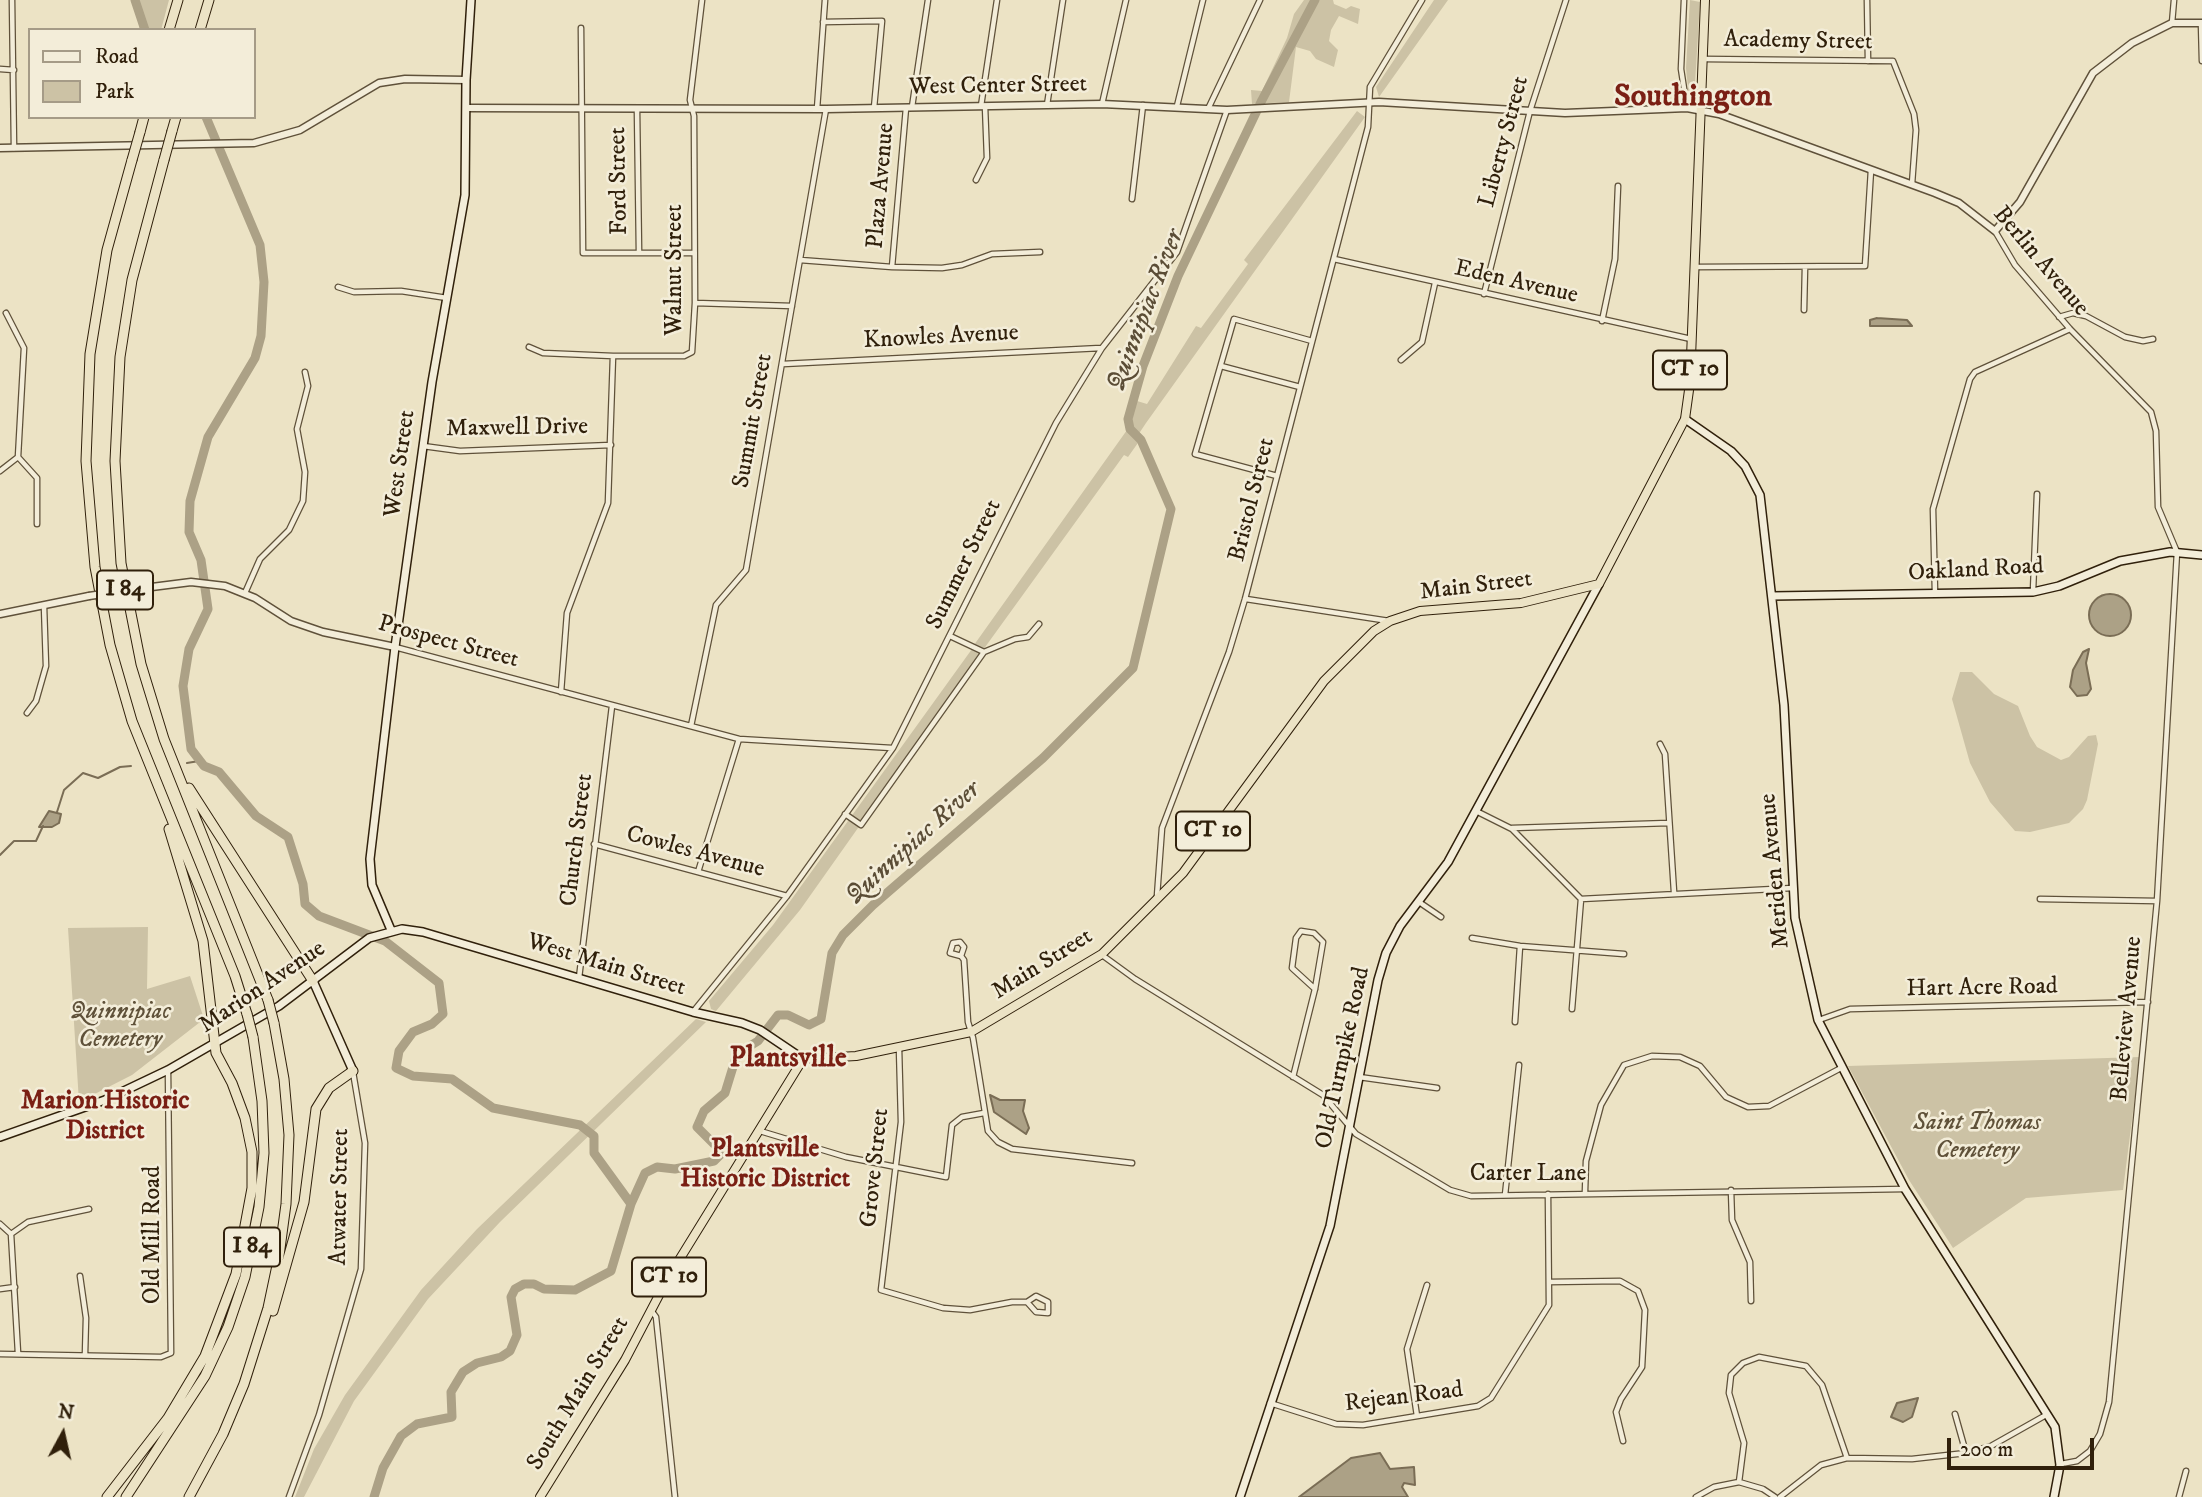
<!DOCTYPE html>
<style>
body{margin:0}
#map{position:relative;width:2202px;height:1497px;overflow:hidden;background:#ece3c5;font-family:"IM FELL DW Pica",serif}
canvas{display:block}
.legend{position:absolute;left:28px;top:28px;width:228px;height:91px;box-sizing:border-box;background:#f3edd9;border:2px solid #a59b87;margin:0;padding:9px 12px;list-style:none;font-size:21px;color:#30200b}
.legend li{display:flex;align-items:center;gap:14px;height:35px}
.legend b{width:35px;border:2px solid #a59b87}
.north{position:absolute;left:28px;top:1399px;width:70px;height:70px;-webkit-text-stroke:5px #f3edd9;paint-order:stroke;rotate:8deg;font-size:19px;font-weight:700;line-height:28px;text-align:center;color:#30200b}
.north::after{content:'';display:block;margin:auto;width:24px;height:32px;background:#30200b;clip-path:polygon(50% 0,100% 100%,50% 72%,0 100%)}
.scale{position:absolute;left:1947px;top:1438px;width:147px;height:32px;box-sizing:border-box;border:4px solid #30200b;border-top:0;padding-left:9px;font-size:21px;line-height:24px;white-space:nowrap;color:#30200b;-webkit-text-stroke:5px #f3edd9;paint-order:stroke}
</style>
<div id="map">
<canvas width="2202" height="1497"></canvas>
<ul class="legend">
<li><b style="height:9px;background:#f3edd9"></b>Road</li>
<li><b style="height:19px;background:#ccc2a5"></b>Park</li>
</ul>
<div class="north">N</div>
<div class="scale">200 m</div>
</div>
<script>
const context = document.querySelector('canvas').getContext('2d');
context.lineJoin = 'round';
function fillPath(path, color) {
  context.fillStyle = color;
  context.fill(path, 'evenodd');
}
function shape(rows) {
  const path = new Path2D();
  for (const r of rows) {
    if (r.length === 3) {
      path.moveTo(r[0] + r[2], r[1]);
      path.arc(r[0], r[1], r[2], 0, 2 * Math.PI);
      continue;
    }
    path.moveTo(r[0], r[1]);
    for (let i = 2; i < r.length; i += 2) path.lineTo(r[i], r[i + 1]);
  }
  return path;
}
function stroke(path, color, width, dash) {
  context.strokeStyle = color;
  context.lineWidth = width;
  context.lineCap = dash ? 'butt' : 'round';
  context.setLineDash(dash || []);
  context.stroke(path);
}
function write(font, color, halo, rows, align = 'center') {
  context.font = font + ' "IM FELL DW Pica",serif';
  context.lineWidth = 5;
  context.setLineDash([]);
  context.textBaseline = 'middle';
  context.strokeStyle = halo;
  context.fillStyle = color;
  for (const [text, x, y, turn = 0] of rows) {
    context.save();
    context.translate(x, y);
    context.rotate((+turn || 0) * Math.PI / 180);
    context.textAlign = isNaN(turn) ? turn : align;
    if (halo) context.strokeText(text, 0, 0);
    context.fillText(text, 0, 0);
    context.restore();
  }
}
fillPath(shape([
 [134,0,169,0,161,30,140,30],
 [1304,0,1333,0,1334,4,1346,9,1351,6,1360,9,1358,24,1339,16,1331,30,1329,41,1338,50,1334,67,1316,59,1310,51,1296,47,1289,102,1252,104,1251,90,1262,91,1287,38,1294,14],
 [1434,0,1448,0,1379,97,1376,87],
 [1690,0,1700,2,1694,100,1689,98,1686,68],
 [1357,111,1365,117,1146,423,1138,435,1140,440,1128,457,1124,455,983,650,974,645,1132,423,1128,420,1137,401,1147,404,1196,326,1201,328,1248,264,1244,260],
 [972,649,981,654,800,910,716,1011,711,1009,709,1001,773,925],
 [1960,672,1972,672,1994,694,2018,706,2030,736,2037,747,2061,760,2069,757,2088,736,2096,735,2098,744,2087,800,2083,809,2069,823,2030,832,2015,831,1990,802,1970,763,1952,699],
 [148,927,147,989,190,976,204,1019,132,1075,79,1102,68,928],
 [696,1019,706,1022,500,1222,428,1299,354,1401,304,1497,295,1497,314,1449,345,1395,421,1290,477,1229],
 [2140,1057,2123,1190,2026,1198,1953,1248,1909,1180,1848,1066]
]), '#ccc2a5');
const water = shape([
 [1877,318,1907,320,1912,326,1870,326,1870,320,1877,318],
 [2110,615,21],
 [2089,649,2086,663,2091,689,2087,695,2077,696,2070,687,2073,670,2083,652,2089,649],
 [49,811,61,814,59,823,52,827,39,827,49,811],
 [990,1095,1000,1100,1025,1100,1023,1111,1029,1128,1026,1134,994,1112,990,1095],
 [1918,1398,1912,1417,1903,1422,1891,1417,1897,1403,1918,1398],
 [1380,1453,1390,1469,1414,1467,1415,1485,1404,1483,1402,1487,1408,1497,1299,1497,1351,1458,1380,1453]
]);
fillPath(water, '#aca186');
stroke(water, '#7a6d55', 2);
stroke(shape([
 [187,763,199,761],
 [57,812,64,790,83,773,98,778,120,767,131,766],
 [0,855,14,841,36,841,43,826]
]), '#7a6d55', 2);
stroke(shape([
 [135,0,145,30],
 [206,117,260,245,264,282,261,336,255,358,208,437,190,501,189,532,201,560,208,609,189,649,183,686,191,749,204,766,219,772,256,816,288,837,303,884,305,904,319,916,385,941,439,983,443,1014,432,1024,413,1032,399,1051,396,1068,413,1076,452,1079,493,1108,580,1125,594,1136,594,1153,631,1204],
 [374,1497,383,1468,401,1436,417,1424,452,1417,451,1392,463,1372,477,1363,501,1357,510,1351,517,1335,511,1297,515,1289,524,1284,534,1284,544,1289,575,1290,611,1271,631,1204,645,1173,657,1167,675,1169,714,1161,720,1155,716,1146,697,1127,704,1111,725,1093,737,1054,758,1041,778,1015,788,1015,809,1025,821,1019,832,953,843,935,873,905,1043,758,1133,668,1171,509,1141,440,1130,429,1128,419,1143,366,1178,276,1262,100,1315,0]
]), '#aca186', 9);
const minor = shape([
 [12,0,14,148],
 [1684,0,1681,69,1687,108],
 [1867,0,1868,61],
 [823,22,882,21,874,108],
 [2172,23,2174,0],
 [2201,23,2202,61],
 [581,28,583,253,694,253],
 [1704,59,1893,61,1914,114,1916,130,1912,184],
 [0,69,14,70],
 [1102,104,1126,0],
 [1047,105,1063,0],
 [981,106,997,0],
 [1177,106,1203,0],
 [912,107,928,0],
 [637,109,639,253],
 [817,109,825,0],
 [1208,109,1260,0],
 [976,180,987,158,985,106],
 [1132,199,1143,105],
 [1995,231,2015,265,2070,329,2151,412,2156,431,2158,507,2177,552,2157,901,2109,1402,2100,1434,2090,1451,2077,1461,2061,1464],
 [1334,259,1691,339],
 [800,260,892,267,942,268,962,265,992,254,1040,252],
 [892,267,906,108],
 [1695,267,1865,266,1871,170],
 [338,287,354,292,401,291,447,298],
 [1484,294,1530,111,1566,0],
 [695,303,792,306],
 [1804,310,1805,267],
 [2059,317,2073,313,2086,316,2125,337,2143,341,2153,339],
 [1602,321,1615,259,1618,186],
 [529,347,543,353,613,356,684,356,692,352,695,303,694,116,690,100,702,0],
 [1401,360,1422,342,1435,283],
 [783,364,1101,348],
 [1221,366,1300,387],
 [423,446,460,451,611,445],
 [18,457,37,478,37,524],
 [0,471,18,457,24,348,6,313],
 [1277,476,1195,454,1234,319,1312,341],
 [2033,591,2037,494],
 [245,593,260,559,289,530,303,501,305,472,297,429,308,386,305,372],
 [1935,593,1933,509,1970,379,1975,372,2070,329],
 [1246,599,1389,621],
 [950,636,984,652],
 [395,647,739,739,892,748],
 [561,692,567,613,608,503,613,356],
 [27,713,36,701,46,666,44,606],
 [691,726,716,605,746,570,826,109],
 [1660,744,1665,754,1674,892],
 [1476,811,1512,829,1581,899,1793,888],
 [845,814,861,825,984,652,1015,639,1028,637,1039,624],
 [1512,828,1669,823],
 [594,844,787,896],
 [698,872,739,739],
 [1157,896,1162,828,1229,652,1245,599,1368,127,1370,87,1422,0],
 [2040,899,2157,901],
 [1419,902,1441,917],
 [1472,938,1520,946,1624,954],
 [1102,955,1135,979,1323,1095,1356,1134,1450,1190,1471,1196,1905,1189],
 [961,956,950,953,953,943,960,942,964,947,961,956,964,960,968,1022,973,1038,988,1131,998,1142,1012,1149,1132,1163],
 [579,978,612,706],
 [1572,1009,1581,899],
 [693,1012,787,896,893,748,1056,423,1102,348,1177,252,1227,110],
 [1819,1020,1850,1009,2148,1002],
 [1515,1022,1520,946],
 [899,1048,901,1122,881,1290,943,1308,970,1310,1012,1302,1027,1302,1036,1296,1048,1302,1048,1313,1036,1312,1027,1302],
 [1293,1077,1315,989,1323,942,1314,933,1301,931,1296,938,1292,968,1315,989],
 [1359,1077,1437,1088],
 [760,1131,846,1157,946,1177,952,1125,962,1117,984,1113],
 [1731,1190,1732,1220,1750,1262,1751,1301],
 [1585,1192,1586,1161,1601,1105,1624,1065,1652,1056,1680,1057,1700,1066,1726,1097,1748,1107,1769,1106,1841,1068],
 [1505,1195,1519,1065],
 [0,1224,11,1234,18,1353],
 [11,1234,28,1222,89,1209],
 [80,1276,86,1318,85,1355],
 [1549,1282,1620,1281,1638,1291,1645,1310,1642,1367,1621,1399,1616,1412,1623,1441],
 [0,1289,15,1287],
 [651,1310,656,1317,675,1497],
 [0,1354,161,1357,171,1353,168,1070],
 [1270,1403,1336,1424,1363,1425,1478,1406,1491,1398,1549,1305,1548,1194],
 [1955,1414,1966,1453],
 [1417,1416,1407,1349,1427,1285],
 [1739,1482,1744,1443,1729,1393,1731,1375,1743,1363,1759,1357,1806,1366,1822,1385,1847,1458],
 [289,1497,319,1415,361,1269,365,1143,353,1072],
 [1696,1497,1714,1487,1739,1482,1763,1489,1775,1497],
 [1780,1497,1821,1465,1847,1458,1912,1459,1966,1453,1991,1446,2046,1415],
 [2179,1497,2186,1471]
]);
const tertiary = shape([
 [466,108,826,109,1102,104,1227,110,1379,102,1565,113,1687,108,1719,114,1935,193,1959,203,1995,231,2020,202,2093,73,2132,43,2172,23,2202,23],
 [0,148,254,143,300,130,379,83,405,79,466,80],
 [136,589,191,582,225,586,255,598,291,621,323,632,395,647],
 [0,614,89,596]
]);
const secondary = shape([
 [1685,419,1731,451,1745,466,1760,495,1784,705,1795,918,1818,1020,1905,1189,2055,1427,2060,1465,2054,1497],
 [1772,596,2033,592,2059,586,2120,561,2170,552,2202,555],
 [391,930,372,885,370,859,395,647,432,382,465,195,466,80,471,0],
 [313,981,353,1071],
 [0,1137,105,1100,168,1070,279,1006,369,938,402,929,423,932,693,1012,742,1023,760,1030,803,1059],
 [1240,1497,1330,1226,1378,980,1386,953,1400,926,1448,862,1599,584]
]);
const trunk = shape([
 [540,1497,625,1360,668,1278,803,1059,856,1056,971,1032,1102,954,1183,873,1324,681,1374,631,1390,621,1420,611,1521,603,1599,584,1685,419,1690,383,1705,0]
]);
const motorway = shape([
 [169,30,178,0],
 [200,30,209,0],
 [172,131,176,117],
 [140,132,144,117],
 [132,160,107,250,90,354,86,461,95,567,110,645,132,721,235,976,247,1014],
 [164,160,132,280,120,357,115,461,121,563,141,664,164,739,268,1000],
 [189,788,313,981],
 [273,1311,304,1202,316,1109,329,1088,353,1071],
 [107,1497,168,1418,205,1356,236,1274,252,1188,252,1152,245,1118,232,1083,216,1053,203,941,169,829],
 [126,1497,205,1376,228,1327,245,1277,259,1207,264,1153,262,1101,253,1037],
 [189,1497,223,1434,244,1384,268,1308,279,1256,286,1204,289,1135,284,1079,274,1023]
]);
stroke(minor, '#5f513a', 7);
stroke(tertiary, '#5f513a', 9);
stroke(secondary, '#30200b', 10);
stroke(trunk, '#30200b', 10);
stroke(motorway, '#30200b', 11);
stroke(minor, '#f3edd9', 4.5);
stroke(tertiary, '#f3edd9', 6);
stroke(secondary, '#f3edd9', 7);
stroke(trunk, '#ece3c5', 8);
stroke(motorway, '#ece3c5', 9);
const tertiaryBridge = shape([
 [89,596,136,589]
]);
const motorwayBridge = shape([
 [132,160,140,132],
 [164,160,172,131],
 [268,1000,274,1023],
 [247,1014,253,1037]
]);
stroke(tertiaryBridge, '#5f513a', 9, []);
stroke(motorwayBridge, '#30200b', 11, []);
stroke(tertiaryBridge, '#f3edd9', 6);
stroke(motorwayBridge, '#ece3c5', 9);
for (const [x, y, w] of [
 [1690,370,74],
 [125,590,56],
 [1213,831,74],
 [252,1247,56],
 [669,1277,74]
]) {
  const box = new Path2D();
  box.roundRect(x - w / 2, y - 19.5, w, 39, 5);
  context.fillStyle = '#f3edd9';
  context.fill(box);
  stroke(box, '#30200b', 2);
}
write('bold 23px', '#30200b', null, [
 ["CT 10",1690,370],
 ["I 84",125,590],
 ["CT 10",1213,831],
 ["I 84",252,1247],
 ["CT 10",669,1277]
]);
write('24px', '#30200b', '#f3edd9', [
 ["Academy Street",1798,42,1],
 ["West Center Street",998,87,-1],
 ["Liberty Street",1505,142,-75],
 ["Ford Street",620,181,-91],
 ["Plaza Avenue",882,186,-85],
 ["Berlin Avenue",2040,262,50],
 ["Walnut Street",676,270,-90],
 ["Eden Avenue",1516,283,13],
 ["Knowles Avenue",941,338,-3],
 ["Summit Street",754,421,-80],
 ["Maxwell Drive",517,429,-1],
 ["West Street",401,464,-82],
 ["Bristol Street",1253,500,-76],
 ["Summer Street",965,565,-64],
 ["Oakland Road",1976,571,-3],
 ["Main Street",1476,587,-7],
 ["Prospect Street",448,643,15],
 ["Church Street",578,840,-83],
 ["Cowles Avenue",695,853,15],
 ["Meriden Avenue",1776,871,-95],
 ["Main Street",1043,965,-32],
 ["West Main Street",606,966,17],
 ["Marion Avenue",263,988,-34],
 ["Hart Acre Road",1982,989,-1],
 ["Belleview Avenue",2128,1019,-85],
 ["Old Turnpike Road",1344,1058,-78],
 ["Grove Street",876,1168,-84],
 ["Carter Lane",1528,1175],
 ["Atwater Street",341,1197,-89],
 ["Old Mill Road",154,1235,-90],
 ["South Main Street",579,1394,-59],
 ["Rejean Road",1404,1398,-7]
]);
write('italic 24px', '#5f5139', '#f3edd9', [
 ["Quinnipiac",120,1013],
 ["Cemetery",120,1041],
 ["Saint Thomas",1977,1124],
 ["Cemetery",1977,1152]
]);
write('italic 26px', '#5b4d36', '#f3edd9', [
 ["Quinnipiac River",1147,311,-69],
 ["Quinnipiac River",914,844,-42]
]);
write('bold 26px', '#7a1f14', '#f3edd9', [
 ["Marion Historic",105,1103],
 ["District",105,1133],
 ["Plantsville",765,1151],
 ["Historic District",765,1181]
]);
write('bold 28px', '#7a1f14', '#f3edd9', [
 ["Plantsville",788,1060]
]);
write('bold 32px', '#7a1f14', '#f3edd9', [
 ["Southington",1693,98]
]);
</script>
